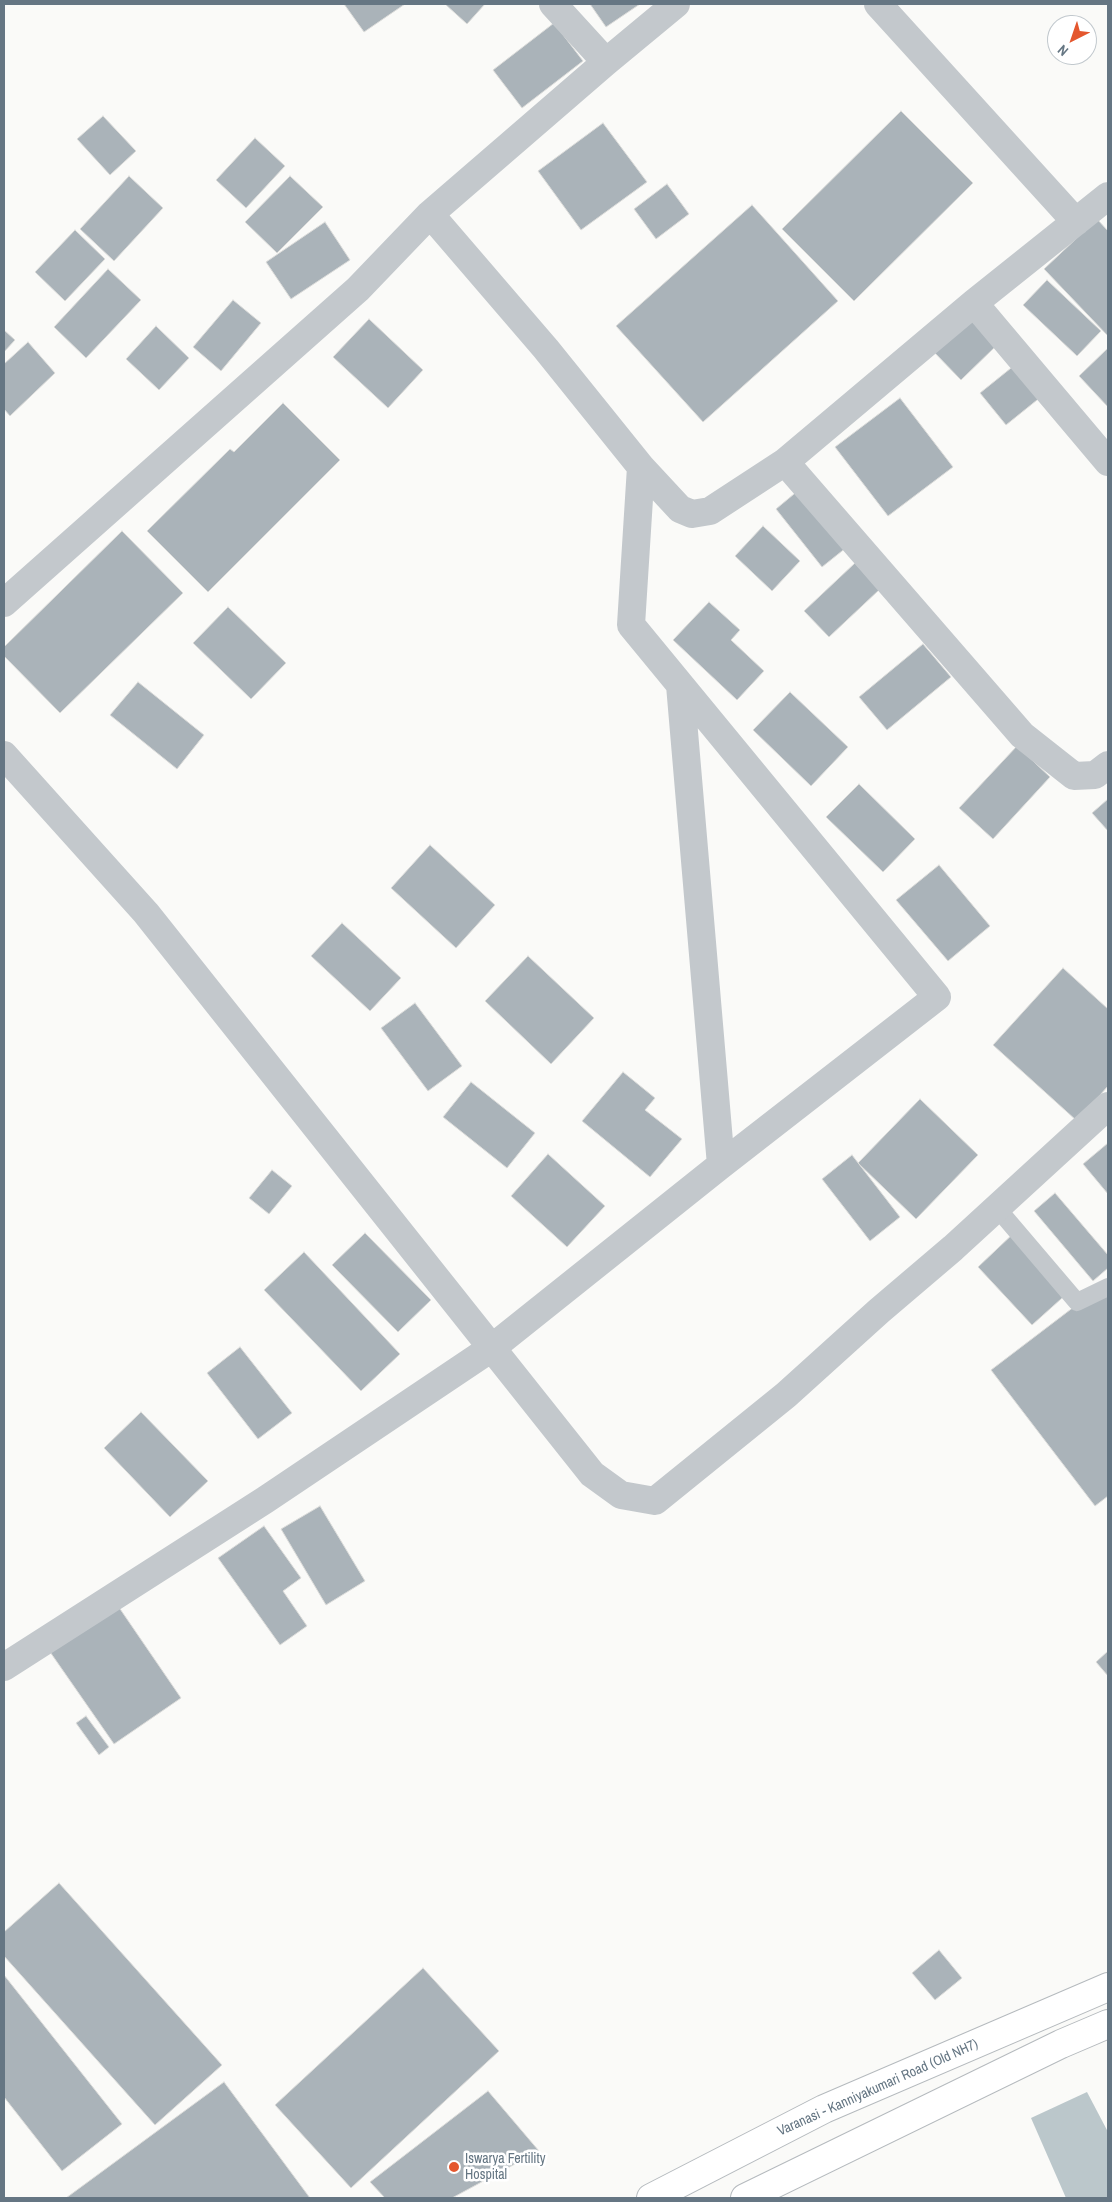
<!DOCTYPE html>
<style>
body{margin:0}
#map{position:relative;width:1112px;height:2202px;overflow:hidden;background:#fafaf8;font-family:"Archivo Narrow",sans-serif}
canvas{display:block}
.frame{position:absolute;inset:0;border:5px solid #657683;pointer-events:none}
.north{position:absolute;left:1047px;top:15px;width:50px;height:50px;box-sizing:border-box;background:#fff;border:1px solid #c1c8cd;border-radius:50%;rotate:221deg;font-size:14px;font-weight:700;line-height:20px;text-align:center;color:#657683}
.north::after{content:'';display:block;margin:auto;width:18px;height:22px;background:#e4572e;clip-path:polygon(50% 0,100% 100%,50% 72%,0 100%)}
</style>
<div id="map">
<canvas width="1112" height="2202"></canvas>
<div class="frame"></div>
<div class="north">N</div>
</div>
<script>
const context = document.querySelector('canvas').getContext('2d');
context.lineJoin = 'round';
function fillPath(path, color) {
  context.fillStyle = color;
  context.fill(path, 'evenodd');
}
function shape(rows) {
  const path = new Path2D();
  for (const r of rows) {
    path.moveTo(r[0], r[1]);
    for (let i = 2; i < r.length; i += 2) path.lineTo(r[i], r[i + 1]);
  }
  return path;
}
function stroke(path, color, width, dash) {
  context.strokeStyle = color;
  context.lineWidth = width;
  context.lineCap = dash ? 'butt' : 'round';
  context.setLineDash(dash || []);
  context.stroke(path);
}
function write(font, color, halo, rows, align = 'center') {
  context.font = font + ' "Archivo Narrow",sans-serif';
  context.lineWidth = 5;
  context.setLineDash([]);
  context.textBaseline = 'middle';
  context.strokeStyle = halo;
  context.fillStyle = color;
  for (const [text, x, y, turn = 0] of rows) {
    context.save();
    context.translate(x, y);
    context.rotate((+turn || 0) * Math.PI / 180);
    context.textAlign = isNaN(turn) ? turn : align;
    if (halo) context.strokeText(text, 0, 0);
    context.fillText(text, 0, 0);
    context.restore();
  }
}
fillPath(shape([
 [1087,2092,1108,2132,1108,2198,1066,2198,1031,2118]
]), '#bbc7cb');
const building = shape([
 [344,4,405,4,364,32,344,4],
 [445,4,485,4,467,24,445,4],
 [590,4,640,4,606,27,590,4],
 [554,23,583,61,522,108,493,70,554,23],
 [901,111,973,183,854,301,782,229,901,111],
 [103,116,136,151,110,175,77,139,103,116],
 [603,123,647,182,581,230,538,171,603,123],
 [255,138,285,166,246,208,216,180,255,138],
 [129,176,163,208,114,261,80,229,129,176],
 [290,176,323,207,277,253,245,222,290,176],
 [667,184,689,214,656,239,634,209,667,184],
 [752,205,838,301,703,422,616,326,752,205],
 [1097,219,1108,231,1108,336,1044,269,1097,219],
 [325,222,350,260,291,299,266,262,325,222],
 [75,230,105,259,65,301,35,272,75,230],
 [108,269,141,300,86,358,54,327,108,269],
 [1047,280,1101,331,1077,356,1023,305,1047,280],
 [233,300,261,323,221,371,193,347,233,300],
 [967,316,996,346,961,380,932,350,967,316],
 [369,319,423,370,388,408,333,357,369,319],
 [156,326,189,358,159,390,126,359,156,326],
 [4,330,15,340,4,352,4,330],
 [28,342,55,373,10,416,4,409,4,364,28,342],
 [1108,348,1108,407,1079,376,1108,348],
 [1016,364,1042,396,1006,425,980,393,1016,364],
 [900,398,953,467,888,516,835,447,900,398],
 [283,403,340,460,208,592,147,531,230,449,234,452,283,403],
 [800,489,847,547,822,567,776,509,800,489],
 [763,526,800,561,772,591,735,556,763,526],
 [122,531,183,593,60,713,4,656,4,647,122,531],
 [855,563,879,590,829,637,804,611,855,563],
 [709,602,740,630,731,640,764,671,737,700,673,640,709,602],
 [228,607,286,663,251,699,193,643,228,607],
 [923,644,951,677,887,730,859,697,923,644],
 [138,682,204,735,177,769,110,715,138,682],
 [790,692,848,747,811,786,753,730,790,692],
 [1017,746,1050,777,993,839,959,808,1017,746],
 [859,784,915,839,883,872,826,817,859,784],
 [1108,799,1108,831,1092,813,1108,799],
 [430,845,495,905,456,948,391,888,430,845],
 [939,865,990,926,948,961,896,900,939,865],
 [342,923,401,978,370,1011,311,956,342,923],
 [528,956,594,1018,551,1064,485,1001,528,956],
 [1063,968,1108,1009,1108,1086,1077,1121,993,1045,1063,968],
 [415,1003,462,1066,428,1091,381,1028,415,1003],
 [623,1072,655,1098,645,1110,682,1139,650,1177,582,1121,623,1072],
 [471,1082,535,1133,507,1168,443,1117,471,1082],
 [920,1099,978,1155,916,1219,858,1163,920,1099],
 [1108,1143,1108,1194,1083,1164,1108,1143],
 [548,1154,605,1206,567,1247,511,1196,548,1154],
 [852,1155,900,1217,870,1241,822,1179,852,1155],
 [272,1170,292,1186,269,1214,249,1198,272,1170],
 [1055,1193,1108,1255,1108,1268,1093,1281,1034,1211,1055,1193],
 [1016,1231,1071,1290,1032,1325,978,1267,1016,1231],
 [365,1233,431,1300,398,1332,332,1265,365,1233],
 [304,1252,400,1354,361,1391,264,1290,304,1252],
 [1108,1281,1108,1496,1095,1506,991,1370,1108,1281],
 [240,1347,292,1413,258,1439,207,1373,240,1347],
 [141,1412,208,1481,170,1517,104,1448,141,1412],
 [320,1506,365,1581,326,1605,281,1529,320,1506],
 [264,1526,301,1578,283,1591,307,1626,280,1645,218,1558,264,1526],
 [116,1603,181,1698,114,1744,48,1649,116,1603],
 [1108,1651,1108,1676,1096,1662,1108,1651],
 [86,1716,109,1747,99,1755,76,1723,86,1716],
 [59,1883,222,2065,155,2125,4,1956,4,1932,59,1883],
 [939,1950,962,1978,935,2000,912,1973,939,1950],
 [423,1968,499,2051,351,2188,275,2105,423,1968],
 [4,1975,122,2124,62,2171,4,2097,4,1975],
 [224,2082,310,2198,66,2198,224,2082],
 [488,2091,539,2151,452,2198,385,2198,370,2182,488,2091]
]);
fillPath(building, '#aab3b9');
stroke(building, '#dcdcda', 1);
const primary = shape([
 [651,2198,824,2109,1108,1987],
 [745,2198,1061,2044,1108,2024]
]);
stroke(primary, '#b5babe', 30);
stroke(shape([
 [997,1208,1077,1302,1108,1287]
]), '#c3c8cc', 18);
stroke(shape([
 [553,4,606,62],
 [878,4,1076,222],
 [430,214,546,349,641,467,680,509,692,514,710,511,785,462,974,303,1108,196],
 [974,303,1108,462],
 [785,462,1022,735,1074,776,1095,775,1108,765],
 [4,603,358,289,430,214,606,62,676,4],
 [680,685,721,1165],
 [4,755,146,913,592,1474,621,1495,655,1501,786,1395,879,1311,953,1248,1108,1106],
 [4,1667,265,1500,493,1347,721,1165,937,997,631,625,641,467]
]), '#c3c8cc', 28);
stroke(primary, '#fff', 28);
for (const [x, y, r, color] of [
 [454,2167,6,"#e4572e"]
]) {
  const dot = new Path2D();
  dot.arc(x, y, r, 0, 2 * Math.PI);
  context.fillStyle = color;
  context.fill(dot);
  stroke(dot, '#fff', 2);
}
write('14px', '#657683', '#fff', [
 ["Varanasi - Kanniyakumari Road (Old NH7)",878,2088,-24]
]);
write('14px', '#657683', '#fff', [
 ["Iswarya Fertility",465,2159],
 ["Hospital",465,2175]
], 'left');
</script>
